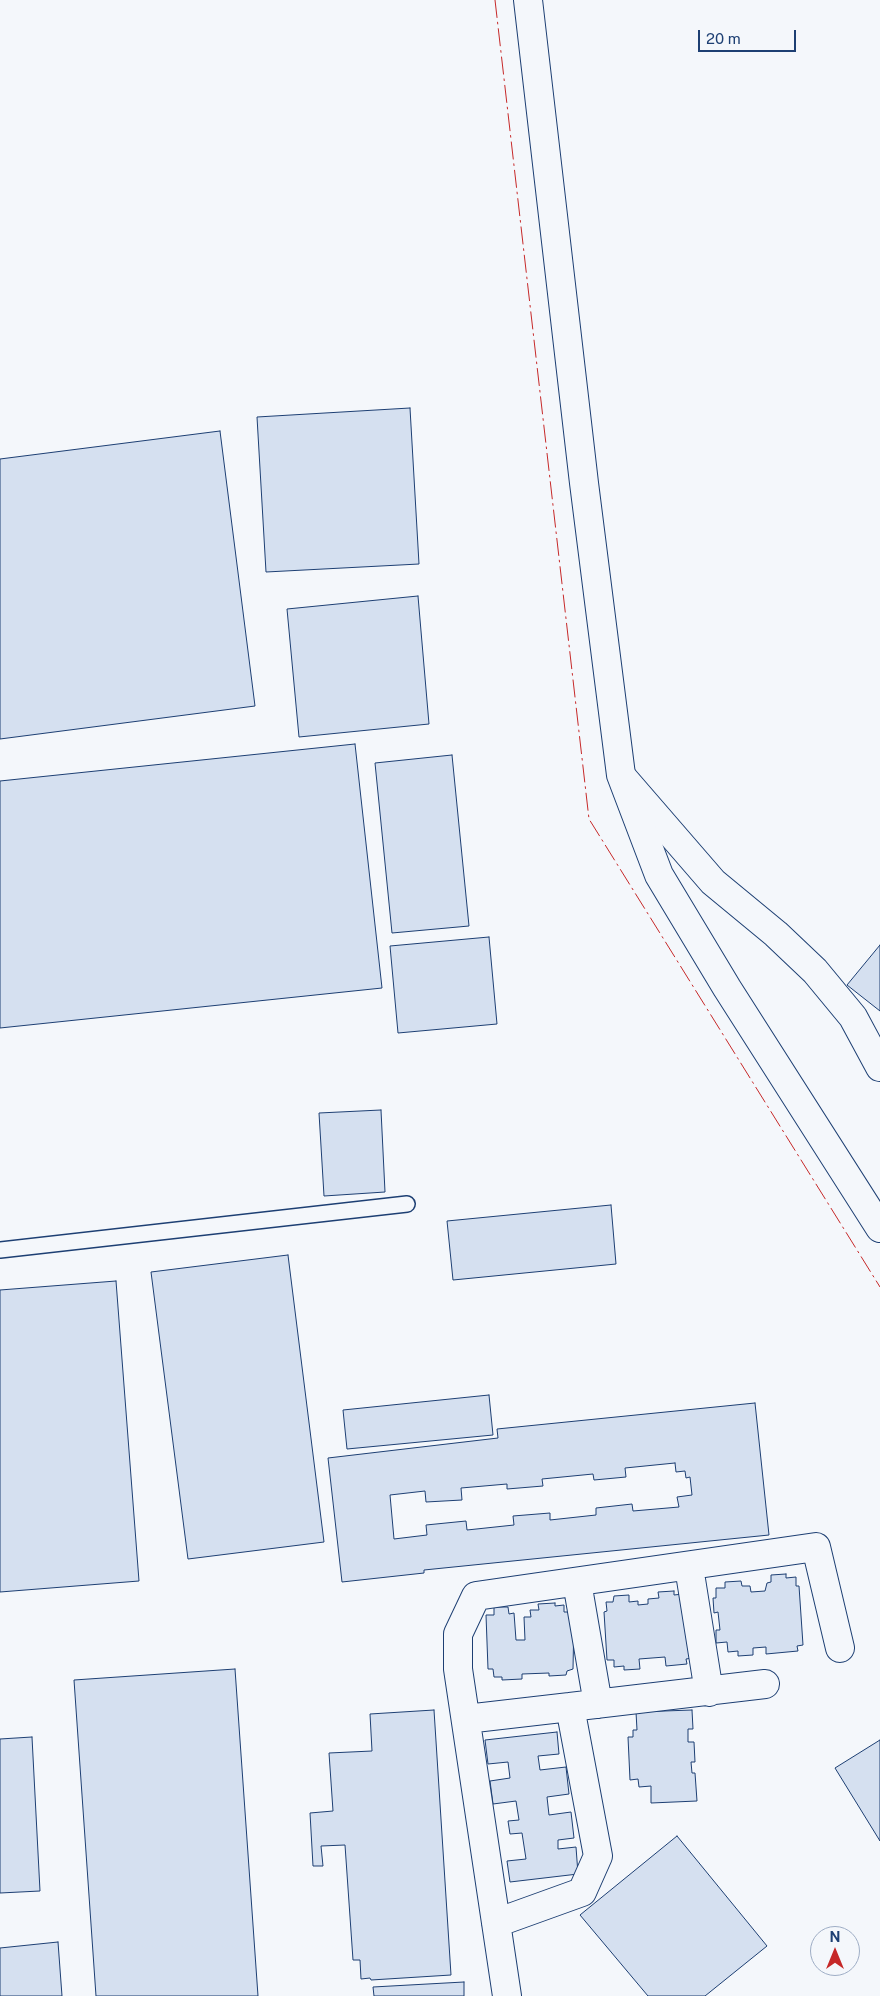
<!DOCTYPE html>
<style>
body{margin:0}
#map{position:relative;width:880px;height:1996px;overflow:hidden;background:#f4f7fb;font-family:"Public Sans",sans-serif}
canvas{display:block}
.north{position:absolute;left:810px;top:1926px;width:50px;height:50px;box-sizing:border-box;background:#f4f7fb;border:1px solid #9eadc5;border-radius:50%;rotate:0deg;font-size:14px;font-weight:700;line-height:20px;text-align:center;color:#1d3f73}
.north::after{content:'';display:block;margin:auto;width:18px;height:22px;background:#c62828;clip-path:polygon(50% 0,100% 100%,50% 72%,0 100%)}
.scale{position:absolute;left:698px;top:30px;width:98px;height:22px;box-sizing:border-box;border:2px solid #1d3f73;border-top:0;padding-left:6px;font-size:15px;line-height:18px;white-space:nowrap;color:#1d3f73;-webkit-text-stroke:4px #f4f7fb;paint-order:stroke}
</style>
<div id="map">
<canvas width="880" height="1996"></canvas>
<div class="north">N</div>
<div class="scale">20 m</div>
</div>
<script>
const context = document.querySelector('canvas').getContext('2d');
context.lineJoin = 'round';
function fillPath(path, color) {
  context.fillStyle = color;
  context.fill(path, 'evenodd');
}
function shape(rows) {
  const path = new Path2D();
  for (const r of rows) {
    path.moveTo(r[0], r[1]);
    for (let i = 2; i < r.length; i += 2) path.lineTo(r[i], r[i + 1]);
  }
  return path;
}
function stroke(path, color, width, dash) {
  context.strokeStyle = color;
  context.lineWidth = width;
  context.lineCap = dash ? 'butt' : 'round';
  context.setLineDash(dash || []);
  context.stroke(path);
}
const building = shape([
 [410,408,419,564,266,572,257,417,410,408],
 [220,431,255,706,0,739,0,459,220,431],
 [418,596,429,724,299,737,287,609,418,596],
 [355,744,382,988,0,1028,0,781,355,744],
 [452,755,469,926,392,933,375,763,452,755],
 [489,937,497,1024,398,1033,390,946,489,937],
 [880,945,880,1011,847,985,880,945],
 [381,1110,385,1192,324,1196,319,1113,381,1110],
 [611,1205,616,1264,453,1280,447,1221,611,1205],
 [288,1255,324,1542,188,1559,151,1272,288,1255],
 [116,1281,139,1581,0,1592,0,1290,116,1281],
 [489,1395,493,1435,347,1449,343,1410,489,1395],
 [755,1403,769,1535,424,1570,424,1573,342,1582,328,1458,498,1438,497,1429,755,1403],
 [675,1463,676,1472,685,1471,686,1478,690,1477,692,1495,677,1497,679,1507,633,1511,632,1504,596,1508,596,1515,550,1520,550,1513,513,1516,514,1525,467,1530,466,1521,426,1525,427,1535,394,1539,390,1495,425,1491,426,1502,462,1500,461,1488,507,1484,507,1489,543,1486,542,1479,593,1474,594,1480,626,1477,625,1468,675,1463],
 [786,1574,786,1578,796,1577,796,1586,799,1586,803,1645,797,1646,798,1651,766,1654,766,1647,753,1648,753,1655,738,1656,738,1651,728,1652,727,1642,716,1643,716,1630,720,1630,718,1612,714,1613,713,1598,716,1598,716,1588,725,1588,725,1582,741,1581,742,1586,750,1586,751,1592,765,1591,767,1583,771,1582,771,1575,786,1574],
 [674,1591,674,1595,683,1594,693,1658,686,1659,687,1664,666,1666,665,1657,639,1659,640,1669,624,1670,624,1666,614,1667,614,1660,607,1660,604,1612,607,1611,606,1602,613,1602,614,1596,629,1595,629,1602,638,1601,638,1605,648,1604,648,1599,659,1598,658,1592,674,1591],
 [555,1603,555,1606,564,1605,564,1612,568,1612,574,1618,573,1669,567,1671,566,1675,549,1676,549,1673,522,1674,522,1679,502,1680,502,1677,494,1677,493,1669,488,1669,486,1615,494,1615,494,1607,508,1607,509,1614,514,1613,516,1640,525,1640,524,1617,531,1617,530,1610,539,1610,538,1604,555,1603],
 [235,1669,258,1996,96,1996,74,1680,235,1669],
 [434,1710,451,1975,371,1980,370,1978,361,1979,360,1960,353,1960,345,1845,321,1846,323,1866,313,1866,310,1813,333,1811,329,1753,372,1751,370,1714,434,1710],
 [692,1710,693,1729,688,1729,688,1742,694,1742,695,1762,691,1762,692,1773,695,1773,697,1801,651,1803,651,1786,639,1787,638,1779,630,1780,628,1737,633,1737,633,1730,637,1730,636,1712,692,1710],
 [557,1732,559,1754,538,1756,540,1770,566,1767,569,1794,547,1797,549,1815,571,1812,574,1838,558,1840,558,1849,576,1847,578,1874,510,1882,507,1861,526,1859,522,1833,510,1834,508,1821,519,1820,516,1801,493,1804,490,1781,510,1778,508,1762,488,1764,485,1740,557,1732],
 [32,1737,40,1891,0,1893,0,1739,32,1737],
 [880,1740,880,1841,835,1768,880,1740],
 [677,1836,767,1946,705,1996,648,1996,580,1915,677,1836],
 [58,1942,62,1996,0,1996,0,1948,58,1942],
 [464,1982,464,1996,374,1996,373,1987,464,1982]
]);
fillPath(building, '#d5e0f0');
stroke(building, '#1d3f73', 1);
const service = shape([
 [0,1250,407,1204]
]);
const minor = shape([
 [623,778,713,882,776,934,815,971,853,1017,880,1067],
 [689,1567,709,1692],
 [577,1582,598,1704],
 [466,1719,570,1707],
 [496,1923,582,1892,598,1856,570,1707,765,1684],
 [507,1996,458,1669,458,1634,476,1596,816,1547,840,1648]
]);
const tertiary = shape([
 [528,0,584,483,621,775,659,875,727,988,880,1228]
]);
stroke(service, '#1d3f73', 18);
stroke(minor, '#1d3f73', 30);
stroke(tertiary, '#1d3f73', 30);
stroke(service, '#f4f7fb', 15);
stroke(minor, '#f4f7fb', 28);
stroke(tertiary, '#f4f7fb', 28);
stroke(shape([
 [495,0,589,819,880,1287]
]), '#c62828', 1, [18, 4, 2.5, 4]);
</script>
